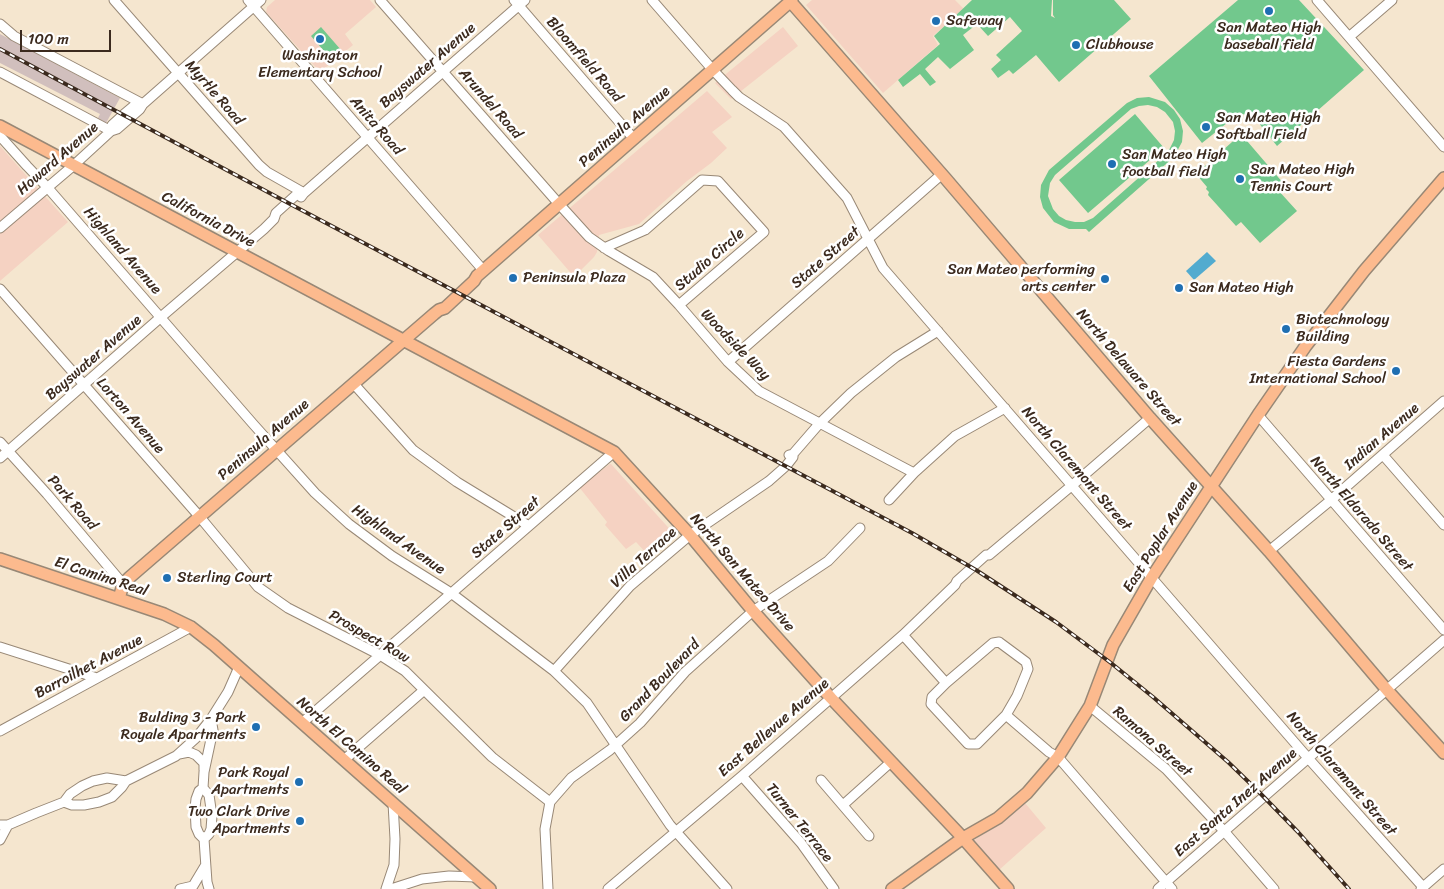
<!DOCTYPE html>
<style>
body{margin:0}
#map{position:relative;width:1444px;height:889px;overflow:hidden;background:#f5e6cf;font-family:Sriracha,sans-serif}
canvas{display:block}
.scale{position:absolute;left:20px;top:30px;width:91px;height:22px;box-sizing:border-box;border:2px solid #3b2a1e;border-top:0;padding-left:6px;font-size:15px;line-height:18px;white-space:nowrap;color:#3b2a1e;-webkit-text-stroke:4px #fff;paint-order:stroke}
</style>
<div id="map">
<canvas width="1444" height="889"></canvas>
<div class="scale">100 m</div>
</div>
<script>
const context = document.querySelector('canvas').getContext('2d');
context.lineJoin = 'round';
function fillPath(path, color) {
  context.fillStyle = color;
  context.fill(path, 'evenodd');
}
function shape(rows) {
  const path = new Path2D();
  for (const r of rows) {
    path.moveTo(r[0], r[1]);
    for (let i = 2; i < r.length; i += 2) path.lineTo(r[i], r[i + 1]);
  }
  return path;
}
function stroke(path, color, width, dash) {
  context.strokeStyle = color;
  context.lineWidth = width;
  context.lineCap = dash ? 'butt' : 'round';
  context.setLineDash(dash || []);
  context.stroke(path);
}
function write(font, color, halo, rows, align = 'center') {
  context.font = font + ' Sriracha,sans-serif';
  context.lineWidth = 5;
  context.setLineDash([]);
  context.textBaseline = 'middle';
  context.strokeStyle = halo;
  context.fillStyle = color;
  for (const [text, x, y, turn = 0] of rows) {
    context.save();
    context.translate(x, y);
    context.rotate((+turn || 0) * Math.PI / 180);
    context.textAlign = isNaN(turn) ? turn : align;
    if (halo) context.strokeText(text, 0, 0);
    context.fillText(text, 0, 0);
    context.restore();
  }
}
fillPath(shape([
 [275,0,370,0,376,7,345,34,353,45,320,72,266,12,267,7],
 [812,0,955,0,964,9,933,36,938,45,883,93,806,5],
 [783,27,798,46,731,99,715,83],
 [707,91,732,117,712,132,727,148,711,163,687,181,639,224,599,235,597,252,594,257,581,270,576,279,538,235],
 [0,146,68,222,0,281],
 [610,464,611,464,675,535,648,555,636,542,626,549,605,525,607,522,579,487],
 [1025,803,1046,828,999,870,973,841]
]), '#f5d2c2');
fillPath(shape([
 [0,34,120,98,106,123,98,118,100,114,0,63]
]), '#d1bfbd');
fillPath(shape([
 [972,0,1052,0,1051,16,1055,18,1053,15,1053,0,1114,0,1131,19,1059,82,1036,55,1013,74,1009,70,998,78,991,69,1001,60,996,55,1022,31,1010,17,988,36,977,24,963,35,974,50,950,69,938,57,925,69,936,82,930,86,920,74,903,87,898,80,940,44,934,36],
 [1238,0,1299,0,1364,70,1277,146,1254,117,1249,115,1241,114,1237,115,1202,143,1149,76],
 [321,27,341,50,331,59,311,36],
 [1149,97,1165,102,1174,110,1180,119,1183,131,1182,142,1174,157,1089,232,1086,229,1069,229,1054,222,1043,208,1040,197,1041,185,1049,170,1127,103,1137,98],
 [1148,105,1157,107,1165,112,1173,122,1175,131,1174,140,1168,152,1093,218,1084,222,1075,222,1066,220,1059,216,1053,209,1048,196,1050,183,1055,175,1131,109,1139,106],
 [1135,114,1164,148,1088,213,1059,180],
 [1241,134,1284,184,1278,190,1297,211,1260,243,1241,222,1236,226,1208,195,1209,192,1206,189,1207,187,1196,174]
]), '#72c88d');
fillPath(shape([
 [1207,252,1216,261,1194,280,1186,271]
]), '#52abcf');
const minor = shape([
 [114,0,259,165,267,172,304,193],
 [248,0,483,270],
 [380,0,559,204,589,237,609,251,653,277,679,305,728,362,759,391,914,473],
 [514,0,634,139],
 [652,0,712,69,732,90,739,97,784,127,847,198,883,268,1308,758,1423,887],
 [1317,0,1444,147],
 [0,24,14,36,143,104],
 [1349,37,1392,0],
 [0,72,111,131],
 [111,131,112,125,123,115,135,105,143,104],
 [0,136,27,166,48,188,254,425,315,493,349,524,392,556,451,593,554,671,587,703,670,825,727,889],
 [301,197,304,193,525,0],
 [0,228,74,165,111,131,117,129,140,109,143,104,261,0],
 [604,248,645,230,702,180,718,181,764,232,679,305],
 [0,289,199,516,258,587,288,608,380,655,405,671,492,757,550,802],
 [728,362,942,174],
 [353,383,413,450,457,482,529,526],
 [1258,415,1444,630],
 [0,442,47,494,123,584],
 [789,455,793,454,819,424,851,393,896,357,938,331],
 [1383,455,1444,525],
 [0,458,161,317,264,229,274,219,276,213,296,195,304,193],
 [889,500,914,473,955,436,1005,408],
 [1269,551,1331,500,1444,401],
 [903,635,946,683],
 [999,642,1026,662,1028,669,1017,696,1006,715,977,744,968,744,931,704,932,697,946,683,993,643,999,642],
 [0,647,97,678],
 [554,671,630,586,690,535,769,481,786,466,793,457,793,454],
 [1090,706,1166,769,1224,831,1274,889],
 [1006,715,1049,752,1058,757,1172,889],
 [302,723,614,452],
 [0,731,191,627],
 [179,754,189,752,196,755,204,763,204,770],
 [344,760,423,691],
 [742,776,801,843,834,889],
 [821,780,869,836],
 [203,788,209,795,212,816,211,829,209,834,204,839,207,882,209,889],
 [64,802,72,805,84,805,99,802,112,797,122,787,126,781,176,756,196,738,211,719,228,692,239,667],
 [843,805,891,762],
 [0,825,8,825,36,813,64,802,70,794,82,786,93,781,107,778,126,781],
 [204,839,199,834,196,827,195,808,196,799,199,791,203,788,204,772,213,730,211,719],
 [0,840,8,825],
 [180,889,193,886,205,866],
 [386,889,394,865,395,839,393,803],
 [391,889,422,879,449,876,476,877],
 [548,889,545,829,550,802,571,778,610,750,640,723,685,672,753,611,828,561,860,528],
 [608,889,742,776,903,635,955,585,957,581,986,555,989,555,1076,482,1150,418],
 [1158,889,1444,640],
 [1421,889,1444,869]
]);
const major = shape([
 [790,1,946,179,1150,418,1269,551,1387,690,1444,753],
 [0,126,614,452,690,535,753,611,831,698,963,838,1008,889],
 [0,559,164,614,191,627,214,645,490,889],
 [119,599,123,584,130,577,434,314,439,310,445,308,474,281,477,276,792,0],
 [892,889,963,838,998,818,1027,793,1058,757,1090,706,1113,645,1152,577,1258,415,1305,347,1364,271,1444,178]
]);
stroke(minor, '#988876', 11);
stroke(major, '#988876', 14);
stroke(minor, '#fff', 9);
stroke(major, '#fcba8e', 11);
const rail = shape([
 [0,49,292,205,912,533,976,570,1056,622,1111,663,1153,697,1228,762,1258,791,1298,832,1349,889]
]);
stroke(rail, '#3b2a1e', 4);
stroke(rail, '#fff', 2, [5.5]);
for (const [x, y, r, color] of [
 [1269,11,5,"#1f6fb2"],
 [936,21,5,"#1f6fb2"],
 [320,39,5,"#1f6fb2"],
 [1076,45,5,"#1f6fb2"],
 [1206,127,5,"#1f6fb2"],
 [1112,164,5,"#1f6fb2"],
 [1240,179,5,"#1f6fb2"],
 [513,278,5,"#1f6fb2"],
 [1105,279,5,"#1f6fb2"],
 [1179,288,5,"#1f6fb2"],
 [1286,329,5,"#1f6fb2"],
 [1396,371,5,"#1f6fb2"],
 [167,578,5,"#1f6fb2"],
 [256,727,5,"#1f6fb2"],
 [299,782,5,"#1f6fb2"],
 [300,821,5,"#1f6fb2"]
]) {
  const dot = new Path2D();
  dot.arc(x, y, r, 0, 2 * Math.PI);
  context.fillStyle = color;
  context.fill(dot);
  stroke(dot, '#fff', 2);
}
write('15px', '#3b2a1e', '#fff', [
 ["Safeway",946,21],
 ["San Mateo High",1269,28,"center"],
 ["baseball field",1269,45,"center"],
 ["Clubhouse",1086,45],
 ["Washington",320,56,"center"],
 ["Elementary School",320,73,"center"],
 ["San Mateo High",1216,118],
 ["Softball Field",1216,135],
 ["San Mateo High",1122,155],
 ["football field",1122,172],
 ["San Mateo High",1250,170],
 ["Tennis Court",1250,187],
 ["San Mateo performing",1095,270,"right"],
 ["arts center",1095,287,"right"],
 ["Peninsula Plaza",523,278],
 ["San Mateo High",1189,288],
 ["Biotechnology",1296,320],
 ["Building",1296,337],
 ["Fiesta Gardens",1386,362,"right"],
 ["International School",1386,379,"right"],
 ["Sterling Court",177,578],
 ["Bulding 3 - Park",246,718,"right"],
 ["Royale Apartments",246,735,"right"],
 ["Park Royal",289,773,"right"],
 ["Apartments",289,790,"right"],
 ["Two Clark Drive",290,812,"right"],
 ["Apartments",290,829,"right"]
], 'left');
write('15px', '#3b2a1e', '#fff', [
 ["Bloomfield Road",584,60,49],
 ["Bayswater Avenue",428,66,-41],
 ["Myrtle Road",214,93,49],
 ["Arundel Road",490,104,49],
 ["Anita Road",376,126,49],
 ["Peninsula Avenue",625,127,-41],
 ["Howard Avenue",58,159,-41],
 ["California Drive",208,220,28],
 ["Highland Avenue",122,251,49],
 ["State Street",826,258,-41],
 ["Studio Circle",710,260,-41],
 ["Woodside Way",735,345,46],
 ["Bayswater Avenue",94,358,-41],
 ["North Delaware Street",1128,368,49],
 ["Lorton Avenue",130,416,49],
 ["Indian Avenue",1382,437,-41],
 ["Peninsula Avenue",264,440,-41],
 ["North Claremont Street",1076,469,49],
 ["Park Road",72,503,49],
 ["North Eldorado Street",1361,514,49],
 ["State Street",506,528,-41],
 ["East Poplar Avenue",1161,537,-58],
 ["Highland Avenue",398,540,35],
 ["Villa Terrace",644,558,-42],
 ["North San Mateo Drive",742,573,49],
 ["El Camino Real",101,577,18],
 ["Prospect Row",369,637,30],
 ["Barroilhet Avenue",89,667,-28],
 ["Grand Boulevard",660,681,-46],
 ["East Bellevue Avenue",774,728,-41],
 ["Ramona Street",1152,742,41],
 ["North El Camino Real",351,746,41],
 ["North Claremont Street",1341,774,49],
 ["East Santa Inez Avenue",1236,803,-41],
 ["Turner Terrace",799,823,51]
]);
</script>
